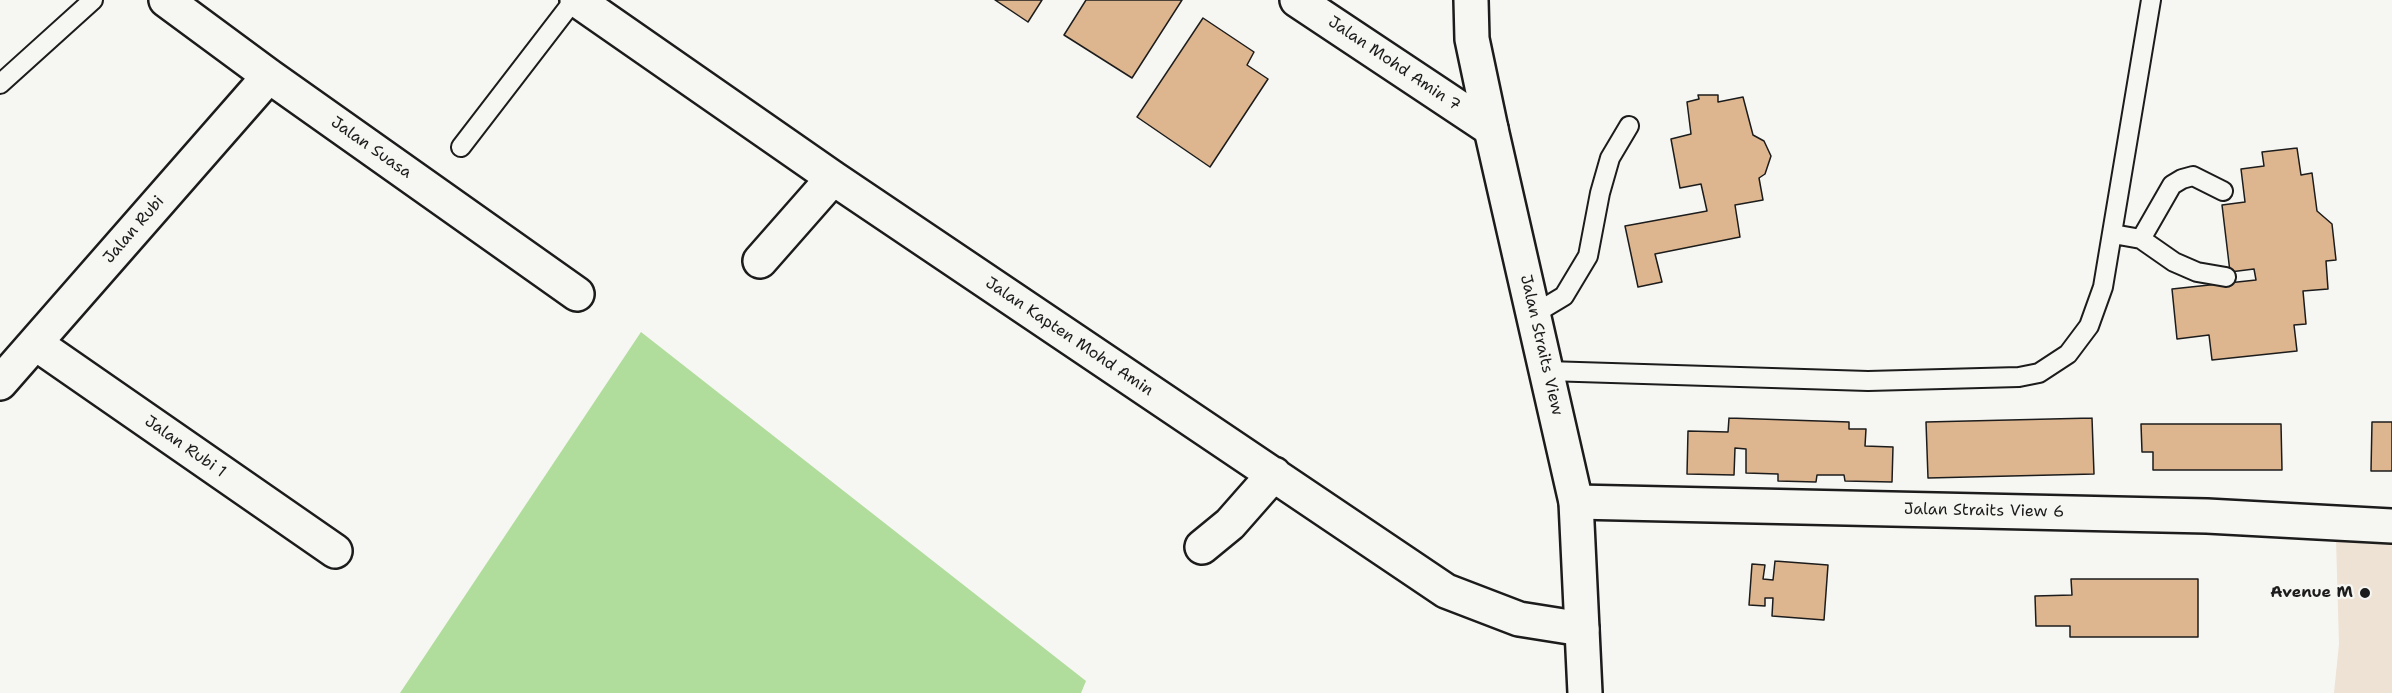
<!DOCTYPE html>
<style>
body{margin:0}
canvas{display:block;background:#f6f6f2}
</style>
<canvas width="2392" height="693"></canvas>
<script>
const context = document.querySelector('canvas').getContext('2d');
context.lineJoin = 'round';
function fillPath(path, color) {
  context.fillStyle = color;
  context.fill(path, 'evenodd');
}
function shape(rows) {
  const path = new Path2D();
  for (const r of rows) {
    path.moveTo(r[0], r[1]);
    for (let i = 2; i < r.length; i += 2) path.lineTo(r[i], r[i + 1]);
  }
  return path;
}
function stroke(path, color, width, dash) {
  context.strokeStyle = color;
  context.lineWidth = width;
  context.lineCap = dash ? 'butt' : 'round';
  context.setLineDash(dash || []);
  context.stroke(path);
}
function write(font, color, halo, rows, align = 'center') {
  context.font = font + ' "Shantell Sans",sans-serif';
  context.lineWidth = 4.5;
  context.setLineDash([]);
  context.textBaseline = 'middle';
  context.strokeStyle = halo;
  context.fillStyle = color;
  for (const [text, x, y, turn = 0] of rows) {
    context.save();
    context.translate(x, y);
    context.rotate((+turn || 0) * Math.PI / 180);
    context.textAlign = isNaN(turn) ? turn : align;
    if (halo) context.strokeText(text, 0, 0);
    context.fillText(text, 0, 0);
    context.restore();
  }
}
fillPath(shape([
 [2336,539,2392,543,2392,693,2334,693,2339,644]
]), '#eee2d4');
fillPath(shape([
 [641,332,1086,681,1081,693,400,693]
]), '#b0dd9b');
const building = shape([
 [995,0,1042,0,1028,22,995,0],
 [1086,0,1182,0,1132,78,1064,35,1086,0],
 [1203,18,1254,52,1247,65,1268,79,1210,167,1137,117,1203,18],
 [1698,95,1718,95,1718,102,1743,97,1753,135,1764,141,1771,156,1765,174,1759,178,1763,200,1735,205,1740,237,1655,254,1662,282,1638,287,1625,226,1707,211,1701,184,1680,188,1671,139,1691,134,1687,102,1699,99,1698,95],
 [2297,148,2301,175,2312,173,2317,211,2332,224,2336,260,2326,261,2328,289,2303,291,2306,324,2294,325,2297,351,2212,360,2209,335,2177,339,2172,289,2256,280,2254,269,2230,272,2222,205,2245,202,2241,169,2264,166,2262,152,2297,148],
 [1729,418,1849,422,1849,429,1866,429,1865,446,1893,447,1892,482,1845,481,1844,475,1817,475,1816,482,1778,481,1778,474,1746,473,1746,449,1735,448,1734,475,1687,474,1688,431,1728,432,1729,418],
 [2092,418,2094,474,1928,478,1926,422,2092,418],
 [2372,422,2392,422,2392,471,2371,471,2372,422],
 [2141,424,2281,424,2282,470,2153,470,2153,452,2142,452,2141,424],
 [1775,561,1828,565,1824,620,1772,616,1773,598,1765,598,1765,606,1749,605,1752,564,1765,565,1763,579,1773,580,1775,561],
 [2071,579,2198,579,2198,637,2070,637,2070,626,2036,626,2035,596,2072,595,2071,579]
]);
fillPath(building, '#ddb58e');
stroke(building, '#1c1c1c', 1.5);
const lane = shape([
 [0,84,93,0],
 [461,147,574,0],
 [2113,234,2141,239,2174,262,2197,272,2226,277],
 [2141,239,2172,185,2182,179,2193,176,2223,191],
 [1534,314,1564,296,1588,256,1600,193,1610,158,1629,126],
 [1547,371,1868,381,2019,377,2039,373,2068,354,2089,326,2103,287,2151,0]
]);
const street = shape([
 [166,0,269,76,577,294],
 [577,0,833,178,1446,591,1519,619,1582,629],
 [1297,0,1491,129],
 [760,261,833,178],
 [35,343,335,551],
 [0,383,269,76],
 [1576,502,2207,516,2392,526],
 [1202,547,1230,524,1274,474]
]);
const secondary = shape([
 [1471,0,1472,39,1491,129,1576,502,1585,693]
]);
stroke(lane, '#1c1c1c', 22);
stroke(street, '#1c1c1c', 38);
stroke(secondary, '#1c1c1c', 38);
stroke(lane, '#f6f6f2', 18);
stroke(street, '#f6f6f2', 33);
stroke(secondary, '#f6f6f2', 33);
for (const [x, y, r, color] of [
 [2365,593,6,"#1c1c1c"]
]) {
  const dot = new Path2D();
  dot.arc(x, y, r, 0, 2 * Math.PI);
  context.fillStyle = color;
  context.fill(dot);
  stroke(dot, '#f6f6f2', 2);
}
write('16px', '#1c1c1c', '#f6f6f2', [
 ["Jalan Mohd Amin 7",1394,64,34],
 ["Jalan Suasa",371,148,35],
 ["Jalan Rubi",134,230,-49],
 ["Jalan Kapten Mohd Amin",1069,337,34],
 ["Jalan Straits View",1541,345,77],
 ["Jalan Rubi 1",185,447,35],
 ["Jalan Straits View 6",1984,511,1]
]);
write('bold 16px', '#1c1c1c', '#f6f6f2', [
 ["Avenue M",2353,593]
], 'right');
</script>
